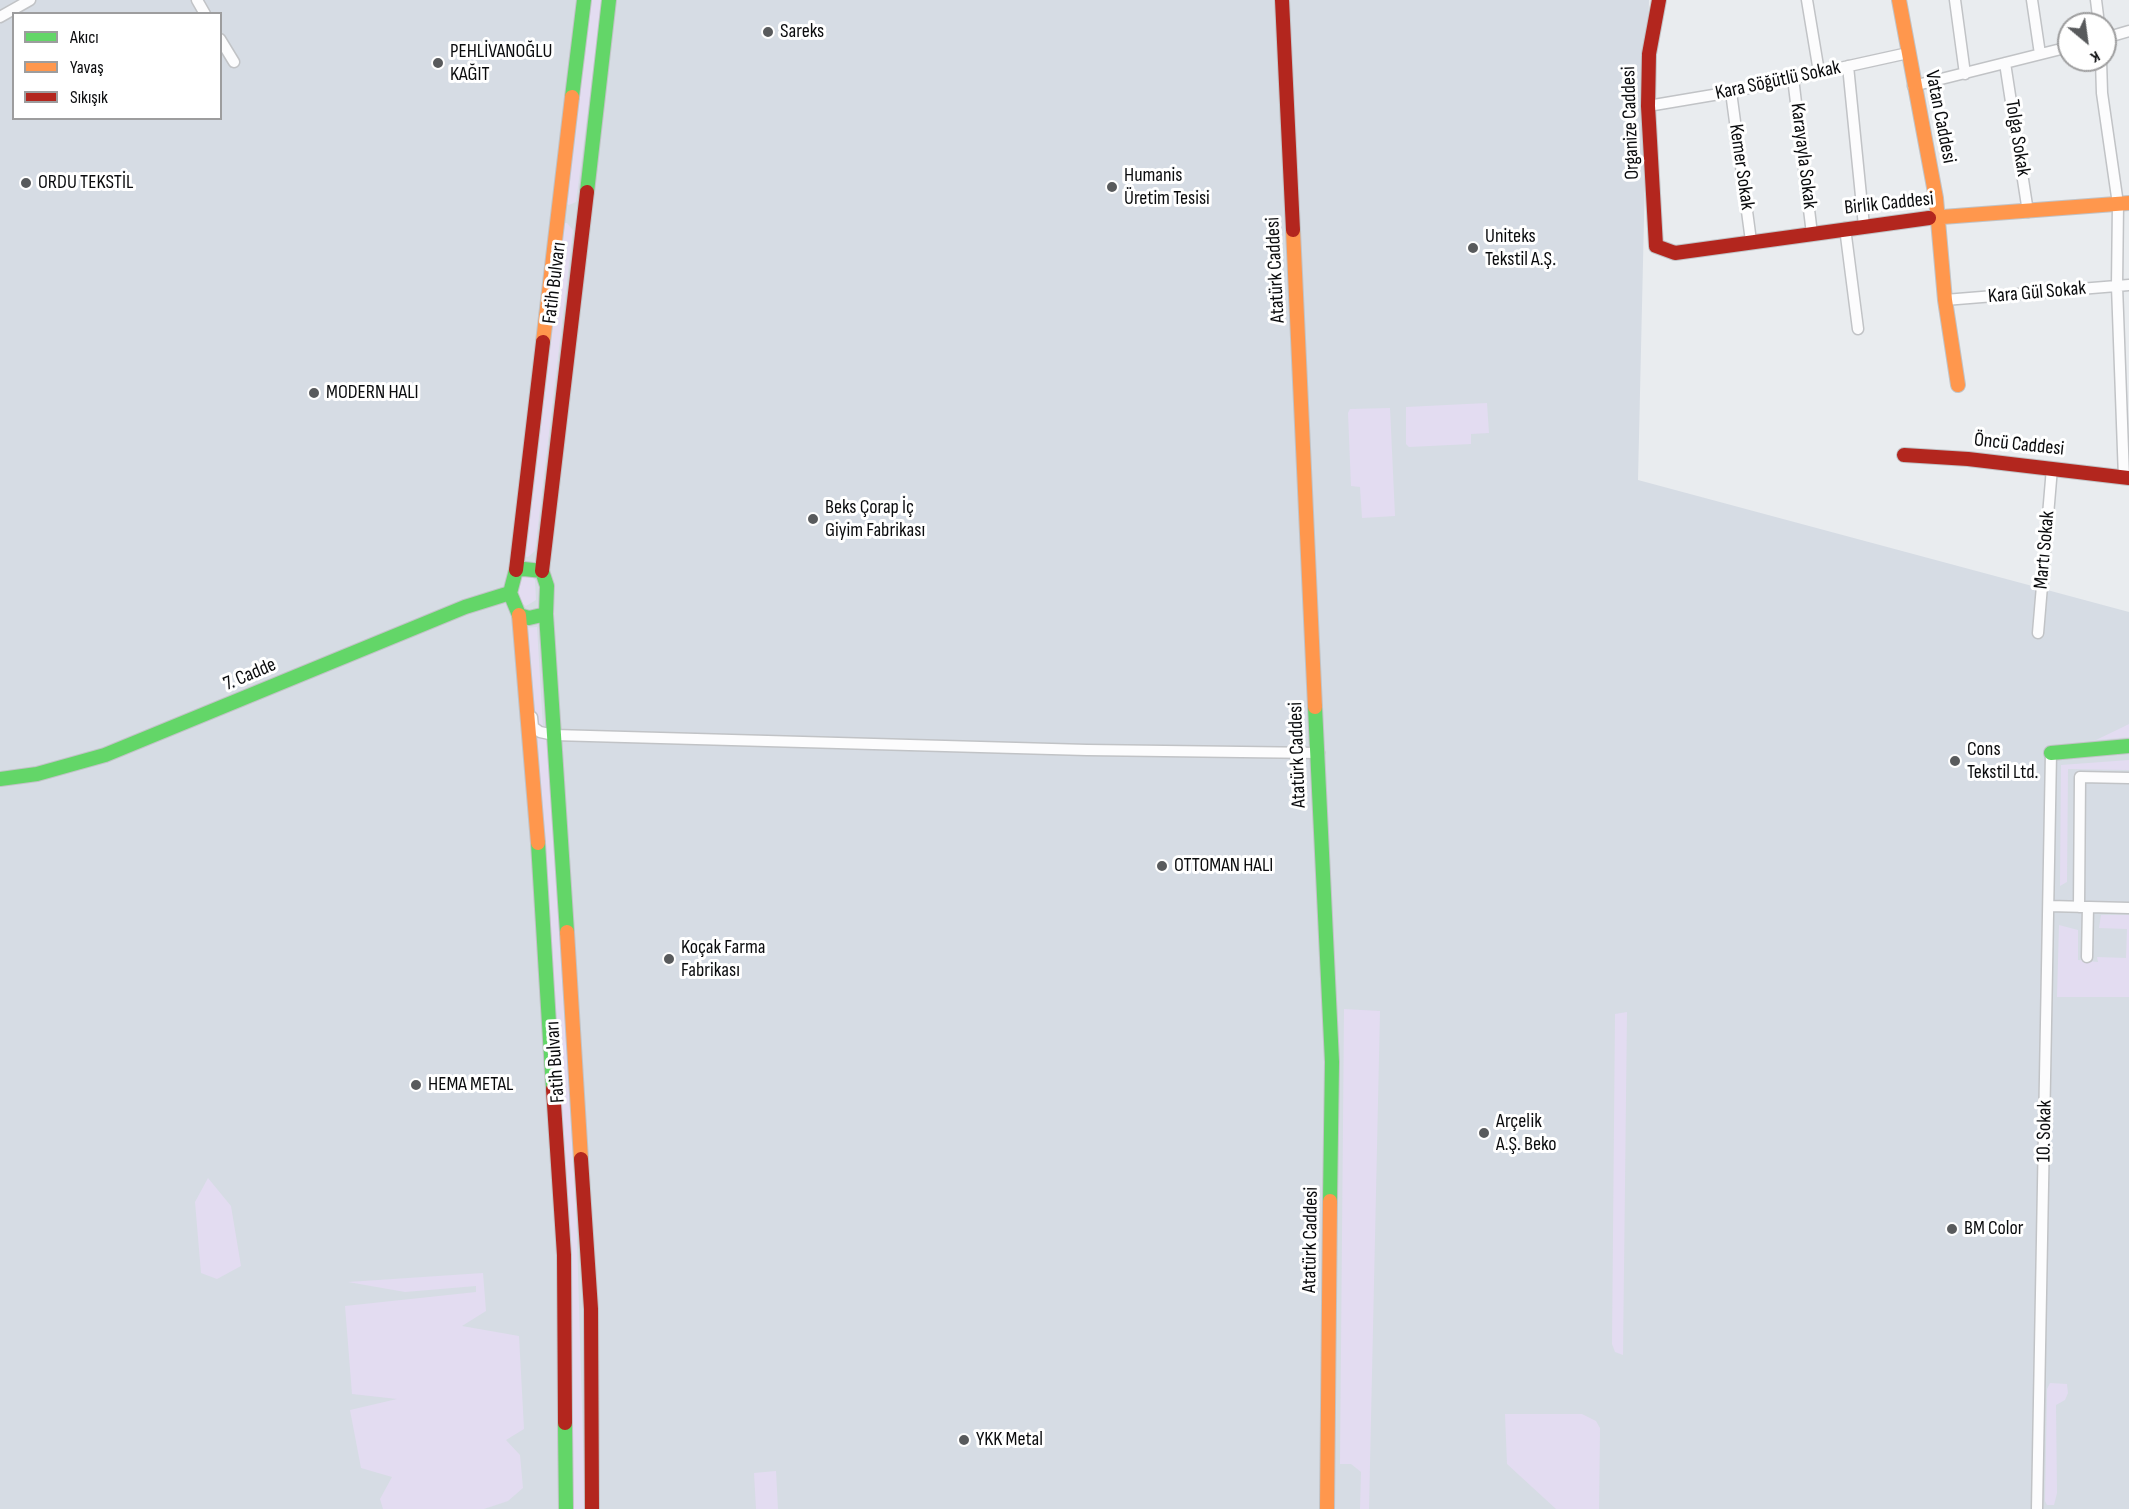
<!DOCTYPE html>
<meta charset="utf-8">
<style>
body{margin:0}
#map{position:relative;width:2129px;height:1509px;overflow:hidden;background:#e9ecef;font-family:"Sofia Sans Condensed",sans-serif}
canvas{display:block}
.legend{position:absolute;left:12px;top:12px;width:210px;height:108px;box-sizing:border-box;background:#fff;border:2px solid #9d9d9e;margin:0;padding:8px 10px;list-style:none;font-size:18px;color:#0a0b0d}
.legend li{display:flex;align-items:center;gap:12px;height:30px}
.legend b{width:30px;border:2px solid #9d9d9e}
.north{position:absolute;left:2057px;top:12px;width:60px;height:60px;box-sizing:border-box;background:#fff;border:2px solid #9d9d9e;border-radius:50%;rotate:151deg;font-size:16px;font-weight:700;line-height:24px;text-align:center;color:#0a0b0d}
.north::after{content:'';display:block;margin:auto;width:21px;height:27px;background:#585a5c;clip-path:polygon(50% 0,100% 100%,50% 72%,0 100%)}
</style>
<div id="map">
<canvas width="2129" height="1509"></canvas>
<ul class="legend">
<li><b style="height:8px;background:#63d668"></b>Akıcı</li>
<li><b style="height:8px;background:#ff974d"></b>Yavaş</li>
<li><b style="height:8px;background:#b3261e"></b>Sıkışık</li>
</ul>
<div class="north">K</div>
</div>
<script>
const context = document.querySelector('canvas').getContext('2d');
context.lineJoin = 'round';
function fillPath(path, color) {
  context.fillStyle = color;
  context.fill(path, 'evenodd');
}
function shape(rows) {
  const path = new Path2D();
  for (const r of rows) {
    path.moveTo(r[0], r[1]);
    for (let i = 2; i < r.length; i += 2) path.lineTo(r[i], r[i + 1]);
  }
  return path;
}
function stroke(path, color, width, dash) {
  context.strokeStyle = color;
  context.lineWidth = width;
  context.lineCap = dash ? 'butt' : 'round';
  context.setLineDash(dash || []);
  context.stroke(path);
}
function write(font, color, halo, rows, align = 'center') {
  context.font = font + ' "Sofia Sans Condensed",sans-serif';
  context.lineWidth = 6;
  context.setLineDash([]);
  context.textBaseline = 'middle';
  context.strokeStyle = halo;
  context.fillStyle = color;
  for (const [text, x, y, turn = 0] of rows) {
    context.save();
    context.translate(x, y);
    context.rotate((+turn || 0) * Math.PI / 180);
    context.textAlign = isNaN(turn) ? turn : align;
    if (halo) context.strokeText(text, 0, 0);
    context.fillText(text, 0, 0);
    context.restore();
  }
}
fillPath(shape([
 [0,0,1649,0,1638,480,2129,612,2129,1509,0,1509],
 [14,14,220,14,220,118,14,118]
]), '#d6dce4');
fillPath(shape([
 [587,0,602,0,576,202,569,205,563,202],
 [560,223,567,223,573,230,535,551,528,557,522,556],
 [1487,403,1489,433,1471,434,1471,444,1409,447,1406,444,1406,407],
 [1390,408,1395,516,1362,518,1360,487,1351,486,1348,413,1350,409],
 [530,574,535,580,536,600,526,606,518,601,516,583,521,575],
 [537,627,543,728,534,719,525,628],
 [2129,724,2129,737,2096,740,2123,727],
 [535,734,548,741,576,1205,585,1509,571,1509],
 [2129,760,2129,770,2068,769,2067,882,2060,886,2061,765],
 [2101,915,2129,915,2129,997,2057,997,2059,925,2078,930,2078,960,2098,962,2097,957,2126,958,2127,929,2099,928],
 [1344,1009,1380,1011,1369,1509,1360,1509,1361,1472,1351,1464,1340,1464],
 [1627,1012,1623,1355,1615,1352,1612,1344,1615,1014],
 [208,1178,231,1206,241,1266,217,1279,201,1273,195,1202],
 [483,1273,486,1311,462,1326,519,1336,524,1429,506,1440,520,1455,523,1488,508,1501,484,1509,383,1509,380,1499,392,1477,361,1468,350,1410,397,1399,352,1394,345,1306,476,1292,476,1286,405,1292,348,1282],
 [2050,1383,2067,1384,2068,1393,2065,1400,2056,1405,2057,1493,2054,1505,2047,1505,2045,1501,2047,1389],
 [1505,1414,1582,1414,1596,1421,1600,1428,1599,1509,1556,1509,1507,1464],
 [776,1471,778,1509,756,1509,754,1473]
]), '#e3dcf1');
const street = shape([
 [197,0,205,14],
 [1807,0,1819,72],
 [1955,0,1965,74],
 [2032,0,2040,54],
 [2096,0,2099,24],
 [0,17,30,0],
 [2105,38,2129,31],
 [220,39,234,62],
 [2101,60,2102,93,2118,204,2117,286,2124,478],
 [2005,63,2028,212],
 [1848,66,1864,226],
 [1793,78,1812,234],
 [1913,86,2069,47],
 [1731,92,1751,241],
 [1648,106,1731,92,1908,53],
 [1845,228,1858,329],
 [1945,300,2129,285],
 [2038,633,2052,468],
 [532,717,533,727,540,732,554,735,1087,750,1319,753],
 [2049,906,2129,908],
 [2079,907,2080,777,2129,778],
 [2087,957,2088,907],
 [2037,1509,2051,753]
]);
const fast = shape([
 [572,97,584,0],
 [587,192,609,0],
 [524,569,542,571,547,586,546,614,529,618,519,615,510,593,516,570,524,569],
 [546,614,567,932],
 [1315,707,1332,1062,1330,1201],
 [2051,753,2129,746],
 [0,779,37,774,105,755,465,607,510,593],
 [538,843,553,1089],
 [565,1423,566,1509]
]);
const slow = shape([
 [1899,0,1936,198,1945,300,1958,385],
 [1929,218,2129,203],
 [1293,230,1315,707],
 [543,342,572,97],
 [519,615,538,843],
 [567,932,581,1159],
 [1327,1509,1330,1201]
]);
const jam = shape([
 [1282,0,1293,230],
 [1659,0,1649,54,1648,106,1656,246,1675,253,1929,218],
 [1904,455,1968,459,2129,478],
 [516,570,543,342],
 [542,571,587,192],
 [553,1089,564,1255,565,1423],
 [581,1159,591,1309,592,1509]
]);
stroke(street, '#c1c3c6', 13);
stroke(fast, '#c1c3c6', 16);
stroke(slow, '#c1c3c6', 16);
stroke(jam, '#c1c3c6', 16);
stroke(street, '#fcfcfd', 10);
stroke(fast, '#63d668', 14);
stroke(slow, '#ff974d', 14);
stroke(jam, '#b3261e', 14);
for (const [x, y, r, color] of [
 [768,32,6,"#585a5c"],
 [438,63,6,"#585a5c"],
 [26,183,6,"#585a5c"],
 [1112,187,6,"#585a5c"],
 [1473,248,6,"#585a5c"],
 [314,393,6,"#585a5c"],
 [813,519,6,"#585a5c"],
 [1955,761,6,"#585a5c"],
 [1162,866,6,"#585a5c"],
 [669,959,6,"#585a5c"],
 [416,1085,6,"#585a5c"],
 [1484,1133,6,"#585a5c"],
 [1952,1229,6,"#585a5c"],
 [964,1440,6,"#585a5c"]
]) {
  const dot = new Path2D();
  dot.arc(x, y, r, 0, 2 * Math.PI);
  context.fillStyle = color;
  context.fill(dot);
  stroke(dot, '#fff', 2);
}
write('20px', '#0a0b0d', '#fff', [
 ["Sareks",780,32],
 ["PEHLİVANOĞLU",450,52],
 ["KAĞIT",450,75],
 ["Humanis",1124,176],
 ["Üretim Tesisi",1124,199],
 ["ORDU TEKSTİL",38,183],
 ["Uniteks",1485,237],
 ["Tekstil A.Ş.",1485,260],
 ["MODERN HALI",326,393],
 ["Beks Çorap İç",825,508],
 ["Giyim Fabrikası",825,531],
 ["Cons",1967,750],
 ["Tekstil Ltd.",1967,773],
 ["OTTOMAN HALI",1174,866],
 ["Koçak Farma",681,948],
 ["Fabrikası",681,971],
 ["HEMA METAL",428,1085],
 ["Arçelik",1496,1122],
 ["A.Ş. Beko",1496,1145],
 ["BM Color",1964,1229],
 ["YKK Metal",976,1440]
], 'left');
write('20px', '#0a0b0d', '#fff', [
 ["Kara Söğütlü Sokak",1778,81,-12],
 ["Vatan Caddesi",1940,117,79],
 ["Organize Caddesi",1631,123,-92],
 ["Tolga Sokak",2017,138,81],
 ["Karayayla Sokak",1803,156,83],
 ["Kemer Sokak",1741,167,82],
 ["Birlik Caddesi",1889,204,-6],
 ["Atatürk Caddesi",1276,270,-93],
 ["Fatih Bulvarı",555,283,-83],
 ["Kara Gül Sokak",2037,293,-5],
 ["Öncü Caddesi",2019,445,6],
 ["Martı Sokak",2045,550,-85],
 ["7. Cadde",250,675,-23],
 ["Atatürk Caddesi",1298,755,-92],
 ["Fatih Bulvarı",556,1062,-94],
 ["10. Sokak",2045,1131,-89],
 ["Atatürk Caddesi",1311,1240,-89]
]);
</script>
